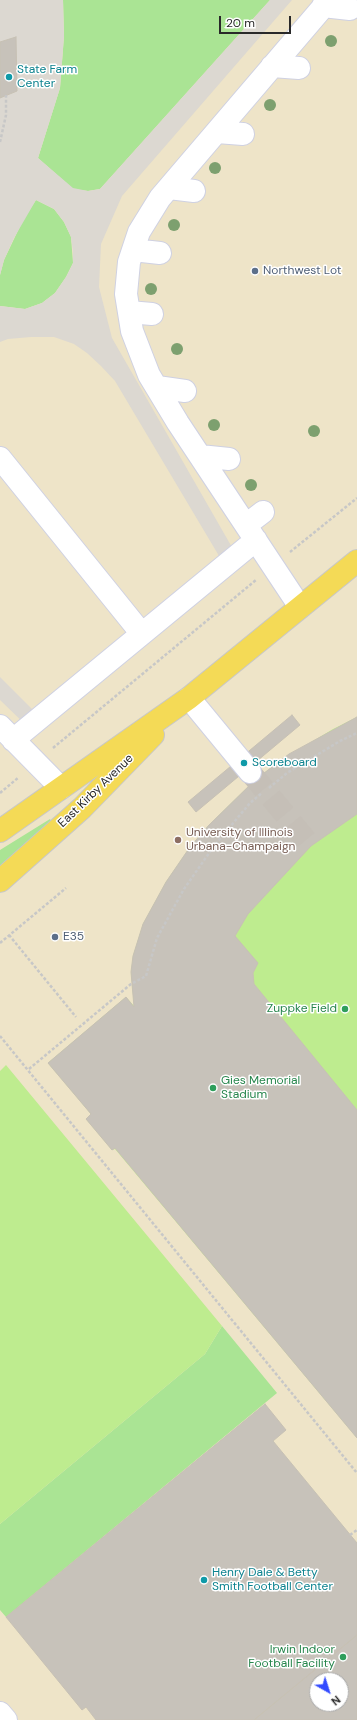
<!DOCTYPE html>
<style>
body{margin:0}
#map{position:relative;width:357px;height:1720px;overflow:hidden;background:#ece5da;font-family:"DM Sans",sans-serif}
canvas{display:block}
.north{position:absolute;left:309px;top:1672px;width:40px;height:40px;box-sizing:border-box;background:#fff;border:1px solid #a9a9a9;border-radius:50%;rotate:141deg;font-size:11px;font-weight:700;line-height:16px;text-align:center;color:#292929}
.north::after{content:'';display:block;margin:auto;width:14px;height:18px;background:#334bff;clip-path:polygon(50% 0,100% 100%,50% 72%,0 100%)}
.scale{position:absolute;left:219px;top:16px;width:72px;height:18px;box-sizing:border-box;border:2px solid #292929;border-top:0;padding-left:5px;font-size:12px;line-height:14px;white-space:nowrap;color:#292929;-webkit-text-stroke:3px #fff;paint-order:stroke}
</style>
<div id="map">
<canvas width="357" height="1720"></canvas>
<div class="north">N</div>
<div class="scale">20 m</div>
</div>
<script>
const context = document.querySelector('canvas').getContext('2d');
context.lineJoin = 'round';
function fillPath(path, color) {
  context.fillStyle = color;
  context.fill(path, 'evenodd');
}
function shape(rows) {
  const path = new Path2D();
  for (const r of rows) {
    path.moveTo(r[0], r[1]);
    for (let i = 2; i < r.length; i += 2) path.lineTo(r[i], r[i + 1]);
  }
  return path;
}
function stroke(path, color, width, dash) {
  context.strokeStyle = color;
  context.lineWidth = width;
  context.lineCap = dash ? 'butt' : 'round';
  context.setLineDash(dash || []);
  context.stroke(path);
}
function write(font, color, halo, rows, align = 'center') {
  context.font = font + ' "DM Sans",sans-serif';
  context.lineWidth = 3;
  context.setLineDash([]);
  context.textBaseline = 'middle';
  context.strokeStyle = halo;
  context.fillStyle = color;
  for (const [text, x, y, turn = 0] of rows) {
    context.save();
    context.translate(x, y);
    context.rotate((+turn || 0) * Math.PI / 180);
    context.textAlign = isNaN(turn) ? turn : align;
    if (halo) context.strokeText(text, 0, 0);
    context.fillText(text, 0, 0);
    context.restore();
  }
}
fillPath(shape([
 [0,0,357,0,357,1720,0,1720],
 [317,1680,341,1680,341,1704,317,1704]
]), '#eee4c8');
fillPath(shape([
 [63,0,270,0,100,189,88,191,73,189,38,158,60,88,64,36],
 [36,200,54,209,64,222,71,237,73,263,66,277,55,293,42,303,25,309,0,306,0,275,4,260,24,218],
 [50,819,51,821,47,826,0,866,0,850],
 [222,1326,277,1393,6,1617,0,1610,0,1524,205,1354]
]), '#aae494');
fillPath(shape([
 [357,717,357,1438,115,1149,112,1150,86,1119,91,1114,48,1063,126,997,134,1006,131,972,133,956,143,924,166,882,190,847,209,825,255,780,277,763,333,729],
 [6,1065,222,1326,205,1354,0,1524,0,1071]
]), '#beec8f');
fillPath(shape([
 [0,0,63,0,64,36,60,88,38,158,73,188,88,191,100,189,270,0,292,0,122,196,101,244,99,287,112,338,237,556,225,566,115,381,101,366,87,353,74,344,54,337,31,337,8,339,0,342,0,306,25,309,42,303,55,293,66,277,73,263,73,252,71,237,64,222,54,209,36,200,14,238,4,260,0,275],
 [0,677,40,717,28,727,0,700]
]), '#dcd8d1');
const building = shape([
 [16,37,17,91,0,98,0,42,16,37],
 [292,715,300,725,196,812,188,802,292,715],
 [357,717,357,814,311,846,248,914,235,936,258,963,253,973,254,984,357,1110,357,1438,115,1148,112,1150,86,1119,91,1114,48,1063,126,997,134,1007,131,972,133,956,143,924,166,882,190,847,209,825,255,780,289,754,357,717],
 [265,1404,286,1430,273,1441,357,1543,357,1635,254,1720,96,1720,86,1707,82,1710,6,1617,265,1404],
 [357,1635,357,1720,254,1720,357,1635],
 [317,1680,341,1680,341,1704,317,1704,317,1680]
]);
fillPath(building, '#c7c2ba');
stroke(building, '#c7c1b4', 1);
stroke(shape([
 [250,772,311,846]
]), '#c5bfb7', 22, [22, 11]);
const minor = shape([
 [323,6,350,9],
 [272,66,299,68],
 [217,132,243,134],
 [169,188,194,191],
 [133,250,160,253],
 [129,312,152,314],
 [157,387,185,391],
 [200,456,229,459],
 [0,458,142,634],
 [246,525,263,512],
 [300,607,178,423,149,375,132,331,126,294,129,262,139,232,160,198,329,0],
 [189,698,250,772],
 [0,726,61,788],
 [13,740,256,540],
 [0,1713,6,1720]
]);
const major = shape([
 [0,831,189,698,357,561],
 [0,881,82,808,153,735]
]);
stroke(minor, '#cfd1e2', 24);
stroke(major, '#c7c7c7', 24);
stroke(shape([
 [0,142,6,115,6,95],
 [290,552,357,498],
 [53,748,256,580],
 [269,788,287,773,340,741,357,733],
 [0,793,19,777],
 [9,935,76,1017],
 [0,943,66,888],
 [0,1036,357,1473],
 [29,1069,131,984,146,976,157,938,184,889,214,846,250,803,262,793],
 [350,1535,357,1530]
]), '#c7c7c7', 2.5, [3, 2]);
stroke(minor, '#fff', 22);
stroke(major, '#f4da56', 22);
context.fillStyle = '#7da06f';
for (const [x, y] of [
 [331,41],
 [270,105],
 [215,168],
 [174,225],
 [151,289],
 [177,349],
 [214,425],
 [314,431],
 [251,485]
]) {
  context.beginPath();
  context.arc(x, y, 6, 0, 2 * Math.PI);
  context.fill();
}
for (const [x, y, r, color] of [
 [9,77,4,"#0f9aa8"],
 [255,271,4,"#5c6f8a"],
 [244,763,4,"#0f9aa8"],
 [178,840,4,"#8d6e63"],
 [55,937,4,"#5c6f8a"],
 [345,1009,4,"#2e9e5b"],
 [213,1088,4,"#2e9e5b"],
 [204,1580,4,"#0f9aa8"],
 [343,1657,4,"#2e9e5b"]
]) {
  const dot = new Path2D();
  dot.arc(x, y, r, 0, 2 * Math.PI);
  context.fillStyle = color;
  context.fill(dot);
  stroke(dot, '#fff', 1.5);
}
write('12px', '#0d838f', '#fff', [
 ["State Farm",17,70],
 ["Center",17,84],
 ["Scoreboard",252,763],
 ["Henry Dale & Betty",212,1573],
 ["Smith Football Center",212,1587]
], 'left');
write('12px', '#4e5e75', '#fff', [
 ["Northwest Lot",263,271],
 ["E35",63,937]
], 'left');
write('12px', '#292929', '#fff', [
 ["East Kirby Avenue",96,791,-44]
]);
write('12px', '#785e54', '#fff', [
 ["University of Illinois",186,833],
 ["Urbana-Champaign",186,847]
], 'left');
write('12px', '#27864d', '#fff', [
 ["Zuppke Field",337,1009],
 ["Gies Memorial",221,1081,"left"],
 ["Stadium",221,1095,"left"],
 ["Irwin Indoor",335,1650],
 ["Football Facility",335,1664]
], 'right');
</script>
